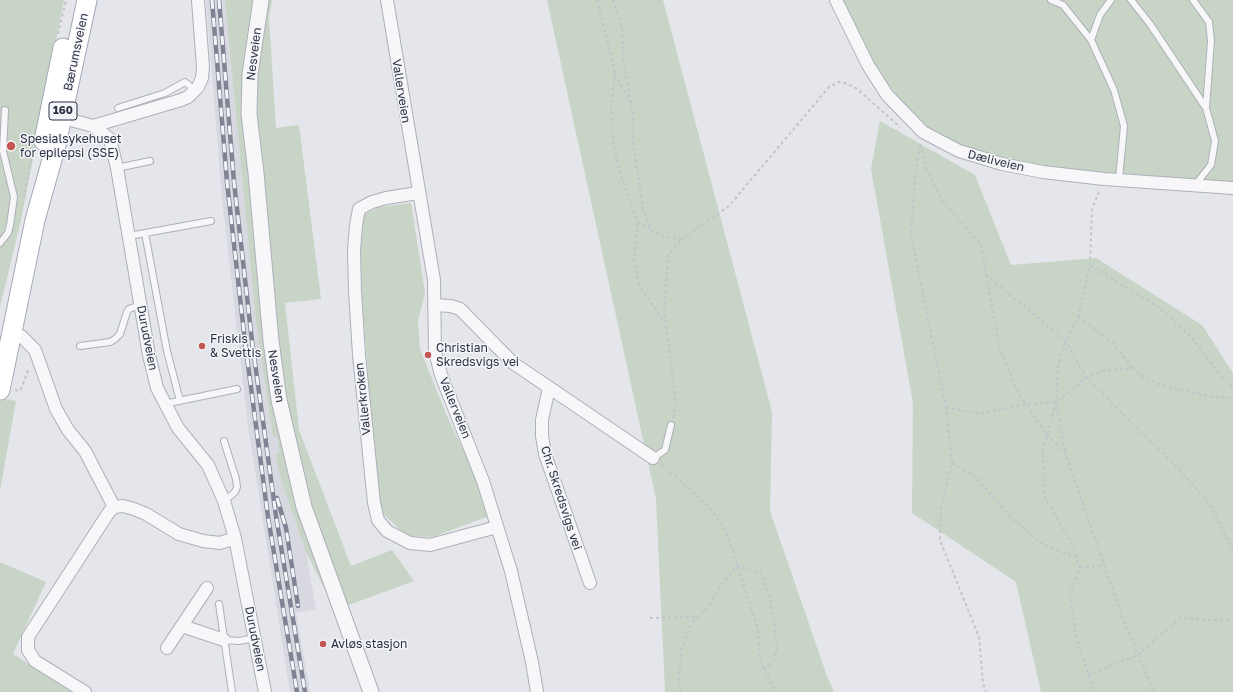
<!DOCTYPE html>
<meta charset="utf-8">
<style>
body{margin:0}
canvas{display:block;background:#e4e6eb}
</style>
<canvas width="1233" height="692"></canvas>
<script>
const context = document.querySelector('canvas').getContext('2d');
context.lineJoin = 'round';
function fillPath(path, color) {
  context.fillStyle = color;
  context.fill(path, 'evenodd');
}
function shape(rows) {
  const path = new Path2D();
  for (const r of rows) {
    path.moveTo(r[0], r[1]);
    for (let i = 2; i < r.length; i += 2) path.lineTo(r[i], r[i + 1]);
  }
  return path;
}
function stroke(path, color, width, dash) {
  context.strokeStyle = color;
  context.lineWidth = width;
  context.lineCap = dash ? 'butt' : 'round';
  context.setLineDash(dash || []);
  context.stroke(path);
}
function write(font, color, halo, rows, align = 'center') {
  context.font = font + ' "Golos Text",sans-serif';
  context.lineWidth = 3;
  context.setLineDash([]);
  context.textBaseline = 'middle';
  context.strokeStyle = halo;
  context.fillStyle = color;
  for (const [text, x, y, turn = 0] of rows) {
    context.save();
    context.translate(x, y);
    context.rotate((+turn || 0) * Math.PI / 180);
    context.textAlign = isNaN(turn) ? turn : align;
    if (halo) context.strokeText(text, 0, 0);
    context.fillText(text, 0, 0);
    context.restore();
  }
}
fillPath(shape([
 [206,0,225,0,256,322,273,436,277,437,279,453,275,454,281,480,306,552,316,609,296,613,310,692,290,692,248,426,222,199]
]), '#d7d8e0');
fillPath(shape([
 [0,0,64,0,21,220,0,307],
 [225,0,272,0,269,18,276,128,299,125,321,299,285,303,299,430,351,566,392,550,414,581,335,610,306,552,281,480,275,454,279,453,277,437,273,437,256,322],
 [547,0,663,0,772,412,770,511,827,676,834,692,665,692,656,499],
 [843,0,1233,0,1233,188,1001,162,921,128,871,61],
 [880,121,975,175,1011,265,1096,258,1202,325,1233,373,1233,692,1041,692,1016,582,912,513,913,403,871,169],
 [411,203,425,293,418,321,420,349,447,416,478,481,489,516,432,537,407,536,382,513,376,478,358,246,364,215,379,207],
 [0,398,16,401,0,491],
 [0,562,46,582,13,654,72,692,0,692]
]), '#c7d4c6');
const service = shape([
 [1051,0,1063,5,1091,40,1114,90,1124,126,1119,179],
 [1131,0,1150,24,1206,108],
 [1193,0,1209,22,1211,41,1206,108,1215,141,1211,165,1195,185],
 [1091,40,1100,15,1111,0],
 [118,108,165,93,185,82,195,90],
 [117,168,150,161],
 [145,233,167,351,180,401],
 [129,236,211,221],
 [0,243,8,233,10,225,14,197,3,151,5,110],
 [80,346,110,342,115,339,120,334,127,312,129,309,140,305],
 [164,404,237,389],
 [224,441,236,479,237,487,235,492,224,501],
 [653,458,665,450,671,425],
 [219,604,232,692],
 [224,640,239,641,255,638]
]);
const minor = shape([
 [387,0,434,280,435,352,441,375,483,481,511,571,532,662,537,692],
 [836,0,868,65,887,95,923,132,959,151,1002,164,1043,172,1104,179,1233,188],
 [56,116,93,126,110,139,117,168,149,355,157,388,178,428,208,465,224,501,235,538,265,692],
 [93,126,181,100,188,97,198,87,202,78,203,67,198,0],
 [418,193,386,198,372,202,359,209,356,225,354,251,355,291,359,355,374,503,378,520,387,531,410,543,430,545,497,527],
 [434,305,451,306,460,309,513,363,653,458],
 [21,336,35,350,56,409,68,430,85,451,114,507],
 [549,388,542,420,542,436,545,454,590,583],
 [182,626,224,640],
 [167,648,207,588],
 [85,692,35,661,28,650,28,637,109,512,114,507,123,506,134,509,146,514,179,534,203,541,220,543,235,538]
]);
const tertiary = shape([
 [261,0,250,74,249,114,256,173,271,341,279,400,304,507,371,692]
]);
const primary = shape([
 [44,141,63,48],
 [0,390,35,220,55,149,87,0]
]);
stroke(service, '#adb0b9', 8);
stroke(minor, '#adb0b9', 14);
stroke(tertiary, '#adb0b9', 17);
stroke(primary, '#a4a8b6', 21);
stroke(shape([
 [597,0,615,73,611,106,613,140,619,170,638,223,652,230],
 [613,0,622,29,624,65,633,114,632,135,643,208,652,231,665,237,682,239],
 [58,34,66,0],
 [615,74,630,102],
 [920,144,925,164,940,197,981,245,1000,350,1018,392,1047,435,1065,452,1124,622,1154,692],
 [920,146,915,176,911,235,946,407,952,463,941,507,940,540,979,637,983,683,986,692],
 [24,198,33,150],
 [638,223,634,259,639,285,665,323],
 [1090,265,1160,308,1192,338,1221,376,1233,387],
 [986,275,1066,341,1086,378,1176,466,1210,504,1233,550],
 [1078,317,1113,343,1132,368],
 [15,390,19,391,21,389,29,368],
 [1056,402,1043,450,1044,496,1070,540,1080,567,1070,595,1077,640,1094,692],
 [946,407,979,414,1026,404,1056,402,1086,378,1102,371,1133,368,1142,376,1158,384,1212,397,1233,398],
 [673,418,676,403,664,311,668,255,682,239,729,206,829,87,839,82,845,83,856,88,900,127],
 [1065,451,1056,402,1058,365,1066,341,1078,317,1090,265,1092,210,1100,189],
 [952,463,975,476,1008,515,1041,543,1076,558],
 [661,464,706,504,724,526,758,630,760,660,771,684,777,692],
 [1080,567,1105,566],
 [650,618,699,617],
 [1088,675,1138,655,1180,618,1233,621],
 [681,692,679,680,681,650,691,624,708,607,723,583,737,566,760,572,770,597,775,627,777,650,773,661,764,669]
]), '#c2c4ca', 2, [3, 3]);
stroke(service, '#f7f7f9', 6);
stroke(minor, '#f7f7f9', 12);
stroke(tertiary, '#f7f7f9', 15);
stroke(primary, '#fff', 19);
const rail = shape([
 [212,0,227,182,245,342,268,517,297,692],
 [219,0,234,182,252,341,276,516,305,692],
 [277,498,286,528,298,606]
]);
stroke(rail, '#7f8394', 4.5);
stroke(rail, '#f4f5f8', 3, [9]);
for (const [x, y, r, color] of [
 [11,146,5,"#c65654"],
 [202,346,4,"#c65654"],
 [428,355,4,"#c65654"],
 [323,644,4,"#c65654"]
]) {
  const dot = new Path2D();
  dot.arc(x, y, r, 0, 2 * Math.PI);
  context.fillStyle = color;
  context.fill(dot);
  stroke(dot, '#f4f5f8', 1.5);
}
for (const [x, y, w] of [
 [63,111,28]
]) {
  const box = new Path2D();
  box.roundRect(x - w / 2, y - 9, w, 18, 3);
  context.fillStyle = '#f4f5f8';
  context.fill(box);
  stroke(box, '#2d3143', 1);
}
write('bold 11px', '#2d3143', null, [
 ["160",63,111]
]);
write('12px', '#2d3143', '#f4f5f8', [
 ["Bærumsveien",76,52,-78],
 ["Nesveien",254,54,-83],
 ["Vallerveien",401,91,81],
 ["Dæliveien",996,161,14],
 ["Durudveien",147,338,79],
 ["Nesveien",276,376,81],
 ["Vallerkroken",363,399,-96],
 ["Vallerveien",455,408,68],
 ["Chr. Skredsvigs vei",561,498,72],
 ["Durudveien",255,639,79]
]);
write('12px', '#2d3143', '#f4f5f8', [
 ["Spesialsykehuset",20,139],
 ["for epilepsi (SSE)",20,153],
 ["Friskis",210,339],
 ["& Svettis",210,353],
 ["Christian",436,348],
 ["Skredsvigs vei",436,362],
 ["Avløs stasjon",331,644]
], 'left');
</script>
